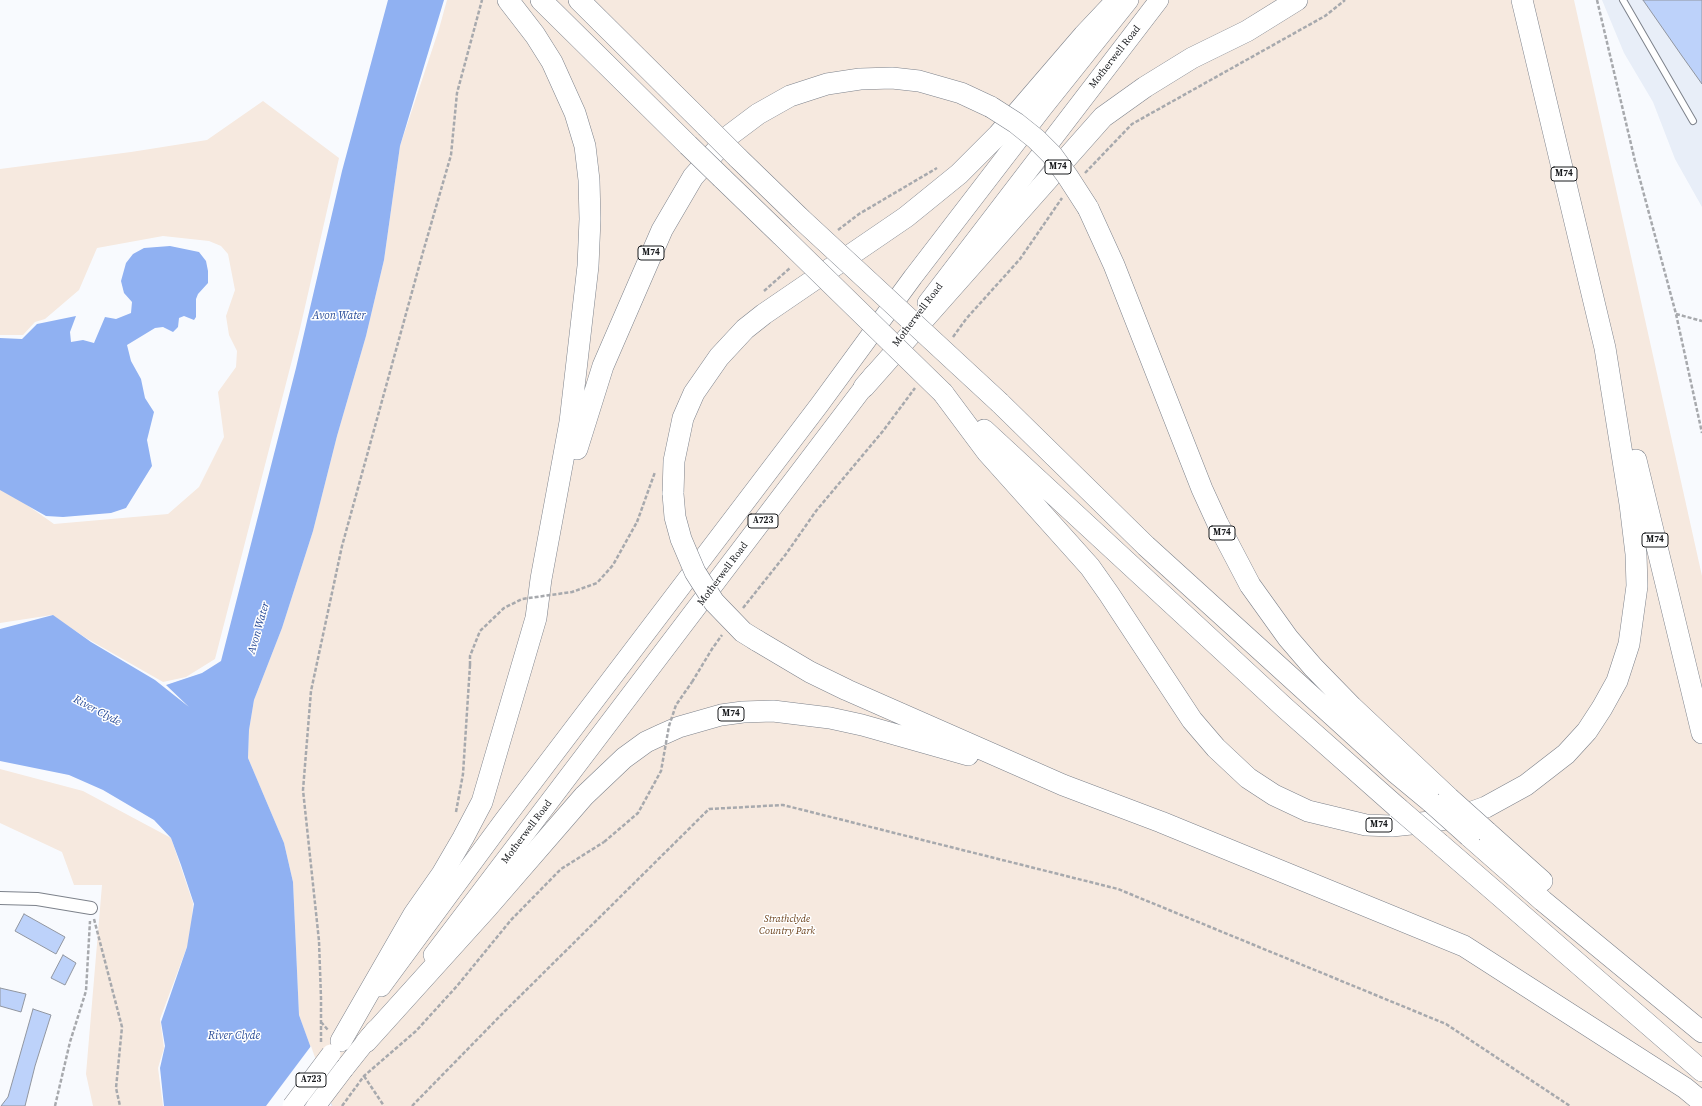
<!DOCTYPE html>
<style>
body{margin:0}
canvas{display:block;background:#f8fafe}
</style>
<canvas width="1702" height="1106"></canvas>
<script>
const context = document.querySelector('canvas').getContext('2d');
context.lineJoin = 'round';
function fillPath(path, color) {
  context.fillStyle = color;
  context.fill(path, 'evenodd');
}
function shape(rows) {
  const path = new Path2D();
  for (const r of rows) {
    path.moveTo(r[0], r[1]);
    for (let i = 2; i < r.length; i += 2) path.lineTo(r[i], r[i + 1]);
  }
  return path;
}
function stroke(path, color, width, dash) {
  context.strokeStyle = color;
  context.lineWidth = width;
  context.lineCap = dash ? 'butt' : 'round';
  context.setLineDash(dash || []);
  context.stroke(path);
}
function write(font, color, halo, rows, align = 'center') {
  context.font = font + ' "Source Serif 4",serif';
  context.lineWidth = 3;
  context.setLineDash([]);
  context.textBaseline = 'middle';
  context.strokeStyle = halo;
  context.fillStyle = color;
  for (const [text, x, y, turn = 0] of rows) {
    context.save();
    context.translate(x, y);
    context.rotate((+turn || 0) * Math.PI / 180);
    context.textAlign = isNaN(turn) ? turn : align;
    if (halo) context.strokeText(text, 0, 0);
    context.fillText(text, 0, 0);
    context.restore();
  }
}
fillPath(shape([
 [1602,0,1702,0,1702,207,1675,159,1653,102,1624,53]
]), '#e8eef8');
fillPath(shape([
 [447,0,1574,0,1702,576,1702,1106,332,1106,299,1015,293,882,284,843,248,758,249,730,254,700,282,628,313,531,337,436,366,336,384,260,400,146,439,29],
 [263,101,339,158,299,333,215,659,186,677,163,682,86,638,52,615,0,623,0,486,54,524,168,514,199,487,224,437,218,392,236,367,237,351,229,335,226,316,235,290,228,254,221,246,209,241,163,236,97,248,79,290,45,319,35,322,23,335,0,335,0,169,131,152,207,140],
 [0,769,83,791,171,838,193,903,191,936,160,1019,164,1048,158,1068,163,1106,93,1106,86,1074,102,885,74,885,62,852,0,823]
]), '#f6e9df');
fillPath(shape([
 [388,0,444,0,400,146,384,260,366,336,337,436,313,531,282,628,254,700,249,730,248,758,284,843,293,882,299,1015,332,1106,164,1106,160,1068,165,1046,161,1022,187,947,194,904,181,865,171,838,154,820,103,790,69,775,0,761,0,629,53,615,91,642,155,680,189,707,166,685,202,673,221,661,296,368,342,171],
 [170,246,199,252,206,261,208,271,208,283,198,294,196,299,196,317,194,320,184,316,179,318,178,327,173,332,163,327,155,328,127,345,131,361,141,379,145,398,154,412,147,440,152,466,126,508,111,513,63,517,46,516,0,490,0,338,22,339,37,324,76,316,70,332,71,342,83,340,94,343,105,317,116,319,131,313,132,302,124,293,121,281,126,263,133,254,144,248]
]), '#90b1f2');
fillPath(shape([
 [311,1046,332,1106,266,1106]
]), '#f8fafe');
const building = shape([
 [1643,0,1702,0,1702,84,1682,56,1643,0],
 [24,914,65,937,56,954,15,931,24,914],
 [63,955,76,963,65,985,51,978,63,955],
 [0,988,26,994,21,1012,0,1006,0,988],
 [33,1009,51,1015,35,1066,25,1106,1,1106,8,1097,33,1009]
]);
fillPath(building, '#bdd2fa');
stroke(building, '#9196a0', 1);
const lane = shape([
 [1623,0,1693,121]
]);
const street = shape([
 [0,898,37,899,91,908]
]);
const primary = shape([
 [927,303,1159,0],
 [433,955,873,375],
 [381,987,504,820,820,404,913,277,1042,109,1129,0],
 [344,1069,375,1030]
]);
const highway = shape([
 [541,0,688,145],
 [579,0,706,126],
 [738,158,800,218],
 [722,178,781,235],
 [1088,208,1114,265,1202,489,1218,524,1250,585,1288,638,1313,667,1352,707,1449,798],
 [864,387,1103,117,1145,87,1192,58,1247,31,1297,0],
 [943,393,987,452,1090,567,1109,594,1192,720,1216,748,1248,778,1274,795,1308,811,1366,825,1392,826,1430,822,1458,817,1486,807,1526,785,1566,754,1587,731,1602,708,1617,681,1629,644,1637,586,1636,554,1630,504,1605,348,1522,0],
 [1000,403,1146,546,1396,773,1431,802],
 [984,430,1285,708,1398,808],
 [577,449,603,366,662,230,693,177,730,135,758,114,790,96,827,84,860,79,892,78,919,81,961,93,991,107],
 [1636,460,1702,733],
 [673,494,674,461,683,418,694,393,719,357,745,329,764,314,906,217,959,174,998,135,1084,35,1117,0],
 [756,640,810,672,847,690,1063,785,1161,822,1464,946,1685,1088,1702,1102],
 [1487,832,1542,881],
 [1469,836,1543,901,1702,1032],
 [1440,844,1702,1071],
 [341,1041,414,914,442,874,463,838,482,802,536,618,541,579,570,422,588,266,590,219,589,180,585,146,575,113,552,62,535,35,508,0],
 [366,1042,487,908,584,796,624,758,646,742,661,735,679,727,721,715,743,712,773,711,830,718,862,725,968,755]
]);
stroke(lane, '#7d828b', 8);
stroke(street, '#7d828b', 14);
stroke(primary, '#7d828b', 20);
stroke(highway, '#7d828b', 22);
stroke(shape([
 [1597,0,1635,161,1676,314,1702,433],
 [1085,173,1132,124,1325,16,1345,0],
 [838,230,859,214,937,168],
 [764,291,790,268],
 [1676,314,1702,321],
 [953,337,966,319,1020,259,1062,198],
 [637,522,655,472],
 [743,608,786,554,816,511,883,431,915,388],
 [692,682,712,649,722,635],
 [456,812,463,774,470,665],
 [94,919,122,1027,116,1088,120,1106],
 [321,1022,328,1030],
 [321,1042,321,998,319,941,303,790,311,691,342,546,423,252,451,155,457,93,482,0],
 [364,1076,384,1106],
 [55,1106,70,1042,86,991,90,921],
 [342,1106,364,1076,416,1031,457,986,511,920,561,869,604,842],
 [412,1106,504,1012,709,809,783,805,1118,889,1446,1024,1570,1106]
]), '#a7a9ad', 2.5, [4, 2]);
stroke(lane, '#fff', 6);
stroke(street, '#fff', 12);
stroke(primary, '#fff', 19);
stroke(highway, '#fff', 21);
const primaryBridge = shape([
 [292,1106,331,1054],
 [316,1106,344,1069]
]);
const highwayBridge = shape([
 [991,107,1016,123,1036,139,1052,155,1068,177,1088,208],
 [706,126,738,158],
 [688,145,722,178],
 [800,218,1000,403],
 [781,235,943,393],
 [673,494,675,517,681,539,695,572,714,602,743,632,756,640],
 [1449,798,1487,832],
 [1431,802,1469,836],
 [1398,808,1440,844]
]);
stroke(primaryBridge, '#7d828b', 20, []);
stroke(highwayBridge, '#7d828b', 22, []);
stroke(shape([
 [470,665,470,656,480,631,504,608,522,599,572,592,597,583,613,565,637,522],
 [604,842,638,813,661,771,669,726,676,705,692,682]
]), '#a7a9ad', 2.5, [4, 2]);
stroke(primaryBridge, '#fff', 19);
stroke(highwayBridge, '#fff', 21);
for (const [x, y, w] of [
 [1058,167,26],
 [1564,174,26],
 [651,253,26],
 [763,521,30],
 [1222,533,26],
 [1655,540,26],
 [731,714,26],
 [1379,825,26],
 [311,1080,30]
]) {
  const box = new Path2D();
  box.roundRect(x - w / 2, y - 7, w, 14, 3);
  context.fillStyle = '#fff';
  context.fill(box);
  stroke(box, '#181a1d', 1);
}
write('bold 9px', '#181a1d', null, [
 ["M74",1058,167],
 ["M74",1564,174],
 ["M74",651,253],
 ["A723",763,521],
 ["M74",1222,533],
 ["M74",1655,540],
 ["M74",731,714],
 ["M74",1379,825],
 ["A723",311,1080]
]);
write('10px', '#181a1d', '#fff', [
 ["Motherwell Road",1115,57,-52],
 ["Motherwell Road",918,315,-53],
 ["Motherwell Road",723,574,-53],
 ["Motherwell Road",527,832,-53]
]);
write('italic 10px', '#6b411b', '#fff', [
 ["Strathclyde",787,919],
 ["Country Park",787,931]
]);
write('italic 11px', '#294c98', '#fff', [
 ["Avon Water",339,316],
 ["Avon Water",259,628,-74],
 ["River Clyde",97,711,28],
 ["River Clyde",234,1036]
]);
</script>
